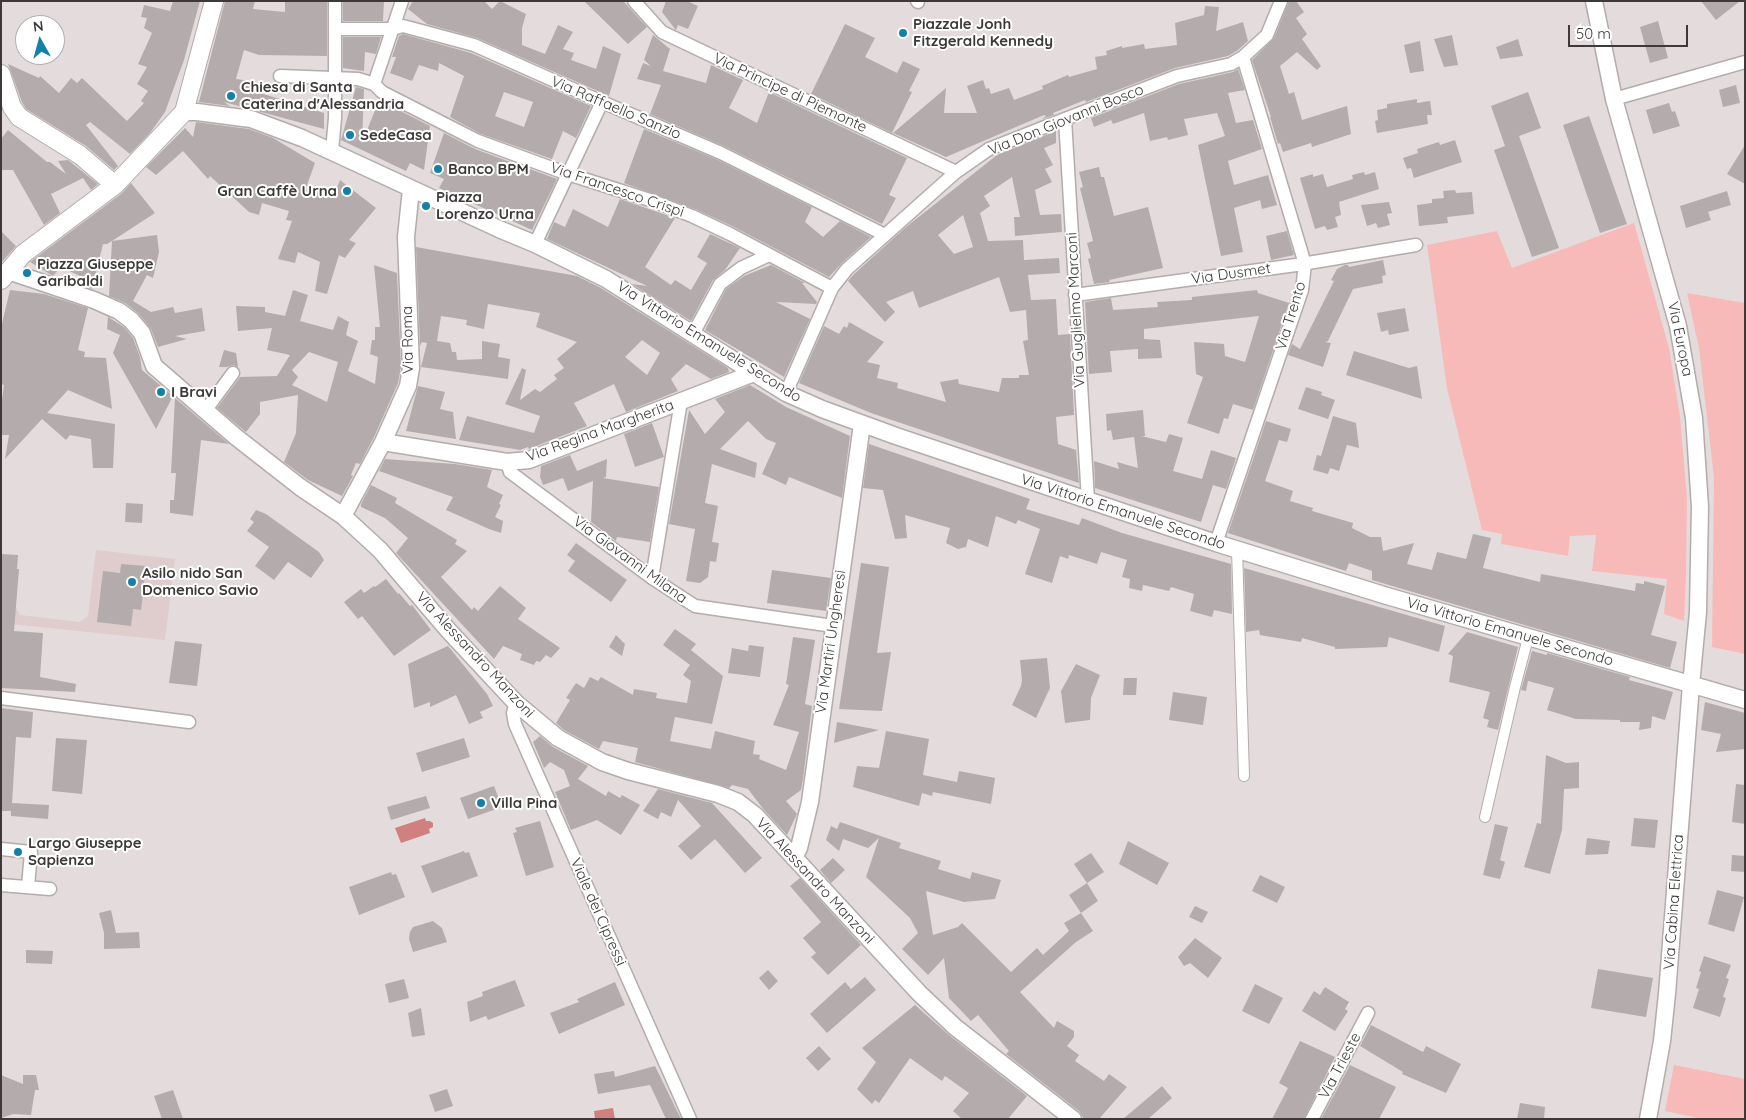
<!DOCTYPE html>
<meta charset="utf-8">
<style>
body{margin:0}
#map{position:relative;width:1746px;height:1120px;overflow:hidden;background:#e4dcdc;font-family:Quicksand,sans-serif}
canvas{display:block}
.frame{position:absolute;inset:0;border:2px solid #3d3939;pointer-events:none}
.north{position:absolute;left:15px;top:15px;width:50px;height:50px;box-sizing:border-box;background:#fff;border:1px solid #b1b0b0;border-radius:50%;rotate:353deg;font-size:14px;font-weight:700;line-height:20px;text-align:center;color:#3d3939}
.north::after{content:'';display:block;margin:auto;width:18px;height:22px;background:#1480a9;clip-path:polygon(50% 0,100% 100%,50% 72%,0 100%)}
.scale{position:absolute;left:1568px;top:25px;width:120px;height:22px;box-sizing:border-box;border:2px solid #3d3939;border-top:0;padding-left:6px;font-size:15px;line-height:18px;white-space:nowrap;color:#3d3939;-webkit-text-stroke:4px #fff;paint-order:stroke}
</style>
<div id="map">
<canvas width="1746" height="1120"></canvas>
<div class="frame"></div>
<div class="north">N</div>
<div class="scale">50 m</div>
</div>
<script>
const context = document.querySelector('canvas').getContext('2d');
context.lineJoin = 'round';
function fillPath(path, color) {
  context.fillStyle = color;
  context.fill(path, 'evenodd');
}
function shape(rows) {
  const path = new Path2D();
  for (const r of rows) {
    path.moveTo(r[0], r[1]);
    for (let i = 2; i < r.length; i += 2) path.lineTo(r[i], r[i + 1]);
  }
  return path;
}
function stroke(path, color, width, dash) {
  context.strokeStyle = color;
  context.lineWidth = width;
  context.lineCap = dash ? 'butt' : 'round';
  context.setLineDash(dash || []);
  context.stroke(path);
}
function write(font, color, halo, rows, align = 'center') {
  context.font = font + ' Quicksand,sans-serif';
  context.lineWidth = 4;
  context.setLineDash([]);
  context.textBaseline = 'middle';
  context.strokeStyle = halo;
  context.fillStyle = color;
  for (const [text, x, y, turn = 0] of rows) {
    context.save();
    context.translate(x, y);
    context.rotate((+turn || 0) * Math.PI / 180);
    context.textAlign = isNaN(turn) ? turn : align;
    if (halo) context.strokeText(text, 0, 0);
    context.fillText(text, 0, 0);
    context.restore();
  }
}
fillPath(shape([
 [96,550,175,559,165,640,1,623,1,606,16,607,20,615,80,622,88,616]
]), '#decdcc');
fillPath(shape([
 [1634,223,1669,348,1680,416,1687,499,1686,575,1684,621,1664,614,1667,579,1592,571,1596,535,1570,536,1568,556,1501,544,1502,534,1482,530,1447,388,1427,245,1497,231,1512,268],
 [1687,293,1745,303,1745,654,1712,647,1714,478,1699,348],
 [1674,1065,1745,1079,1745,1119,1703,1119,1665,1111]
]), '#f8bab8');
fillPath(shape([
 [425,818,426,821,430,821,433,823,433,827,429,829,430,833,401,843,395,828],
 [613,1108,615,1119,595,1119,594,1111]
]), '#cf807f');
fillPath(shape([
 [173,1,200,1,184,60,165,112,150,133,130,154,90,122,86,125,118,166,114,170,86,146,26,109,22,102,8,64,39,78,40,76,59,93,71,78,77,83,82,78,127,121,144,103,141,101,148,91,137,84,147,67,138,64,152,33,144,28,147,18,141,17,144,5,170,11],
 [225,1,255,1,253,9,285,12,285,1,327,1,327,56,259,55,244,50,236,79,258,82,257,92,324,113,324,129,224,102,230,106,199,102],
 [343,1,384,1,383,21,343,21],
 [413,1,484,1,492,9,500,1,526,14,522,28,522,45,545,54,558,25,573,32,563,49,574,53,571,60,596,69,603,46,621,54,609,96,477,38,427,24,408,9],
 [584,1,623,1,647,27,628,44],
 [666,1,687,1,698,6,688,29,678,25,676,30,675,29,662,12],
 [1289,1,1296,1,1304,12,1296,18,1307,34,1302,39,1321,66,1317,70,1297,52,1280,66,1289,94,1294,92,1302,120,1347,106,1351,134,1312,147,1311,143,1283,152,1280,143,1278,144,1270,117,1271,117,1252,60,1274,38],
 [1701,1,1740,1,1716,20],
 [1205,6,1219,7,1216,31,1243,22,1248,41,1238,50,1228,56,1175,68,1086,102,1085,100,1053,113,1054,115,1042,119,1046,116,1044,115,946,157,893,133,946,88,944,113,977,113,967,86,983,80,986,89,989,88,991,94,1009,88,1014,100,1043,89,1042,86,1068,75,1069,77,1097,69,1095,57,1107,55,1106,51,1122,46,1122,48,1144,44,1145,49,1177,45,1175,23,1204,15],
 [1658,21,1668,58,1650,63,1640,27],
 [845,24,875,38,865,57,897,73,903,61,920,69,909,91,912,92,892,133,811,94],
 [403,34,471,53,591,106,576,138,563,131,552,159,481,134,450,117,464,76,439,63,438,71,419,65,412,81,390,73,396,57,392,57,399,36],
 [504,92,533,102,524,127,495,116],
 [653,35,670,49,663,71,706,83,711,65,743,80,729,108,757,123,769,92,907,158,889,195,896,198,882,224,724,146,650,114,661,85,637,79,643,63,651,66,644,60],
 [1452,35,1458,65,1444,67,1434,39],
 [343,37,381,37,376,54,365,52,364,71,343,68],
 [1518,39,1523,56,1500,59,1496,47],
 [1420,41,1424,71,1410,73,1404,45],
 [1238,69,1245,90,1228,93,1236,123,1253,120,1262,149,1228,161,1234,185,1268,175,1277,205,1262,209,1260,200,1234,208,1243,252,1221,256,1198,145,1225,136,1217,113,1184,119,1188,135,1168,140,1167,137,1150,141,1144,113,1113,124,1111,120,1094,127,1091,118,1179,84,1233,72],
 [1736,85,1740,103,1723,107,1719,90],
 [356,87,364,89,362,143,379,100,430,126,424,170,410,163,406,171,341,140],
 [1528,92,1541,128,1519,136,1559,248,1532,257,1494,150,1505,146,1491,106],
 [1417,99,1417,103,1430,101,1432,115,1427,115,1428,124,1377,133,1375,121,1378,120,1377,110,1387,108,1387,104],
 [1669,103,1672,112,1675,111,1680,126,1653,134,1646,110],
 [1589,116,1627,224,1600,233,1563,125],
 [196,122,249,129,273,138,315,163,307,185,323,189,323,194,324,195,325,190,335,193,340,180,376,208,349,240,356,243,345,258,339,255,327,294,315,291,320,262,298,252,295,263,278,259,292,221,286,220,289,211,262,203,259,215,249,212,210,176,208,179,183,151,156,175,146,167,185,128,193,137],
 [644,129,718,160,812,207,805,222,823,237,840,221,871,237,842,263,829,277,734,227,695,209,624,183],
 [8,130,47,162,50,162,66,174,58,161,68,160,98,184,91,190,83,178,51,194,60,213,44,225,13,170,1,170,1,139],
 [1056,131,1056,143,1044,148,1053,165,1045,169,1052,182,1035,190,1040,215,1061,214,1062,232,1015,236,1014,217,1020,217,1012,177,984,196,990,206,980,213,988,241,1023,240,1024,260,1059,258,1060,273,1028,275,1031,300,1056,299,1058,335,1070,334,1074,415,1056,417,1058,444,1076,450,1079,483,871,413,799,383,824,326,839,334,844,326,847,328,849,322,884,342,867,362,880,365,877,378,898,383,897,388,946,402,940,382,958,379,959,384,999,392,1002,378,1019,378,1019,375,1029,375,1023,341,1028,340,1026,310,1010,312,999,277,919,308,913,291,886,302,895,312,885,322,848,281,853,275,906,227,997,155],
 [963,215,973,247,954,254,938,235],
 [444,133,475,149,557,179,532,230,439,188,444,179,430,173],
 [1455,140,1462,162,1414,178,1411,168,1407,169,1403,158,1418,153,1417,149,1439,142,1440,145],
 [1745,145,1745,184,1727,174],
 [1099,167,1101,177,1104,177,1114,216,1148,207,1163,268,1109,280,1110,282,1094,284,1088,259,1091,258,1087,243,1093,241,1080,188,1083,187,1079,172],
 [1364,172,1365,175,1375,172,1379,189,1339,202,1341,215,1335,217,1338,227,1327,230,1325,226,1315,229,1300,178,1313,174,1313,177,1323,174,1327,187,1353,179,1352,175],
 [131,183,155,213,112,241,157,235,159,252,153,278,147,275,133,301,151,312,173,307,175,313,202,308,205,331,175,336,187,339,158,347,151,329,139,314,125,303,109,296,112,241,107,244,103,244,92,289,81,285,84,278,61,267,53,276,30,262,121,194],
 [1455,190,1456,193,1472,192,1474,214,1447,217,1448,223,1419,226,1417,205,1432,203,1432,199,1444,198,1443,191],
 [1727,191,1731,205,1708,212,1711,220,1686,228,1680,206],
 [620,199,675,218,645,267,671,285,675,280,691,290,707,263,697,257,710,234,740,248,725,270,713,280,691,321,632,284,647,286,547,239,554,222,565,227,573,209,608,227],
 [1389,202,1392,213,1387,214,1390,225,1378,228,1376,223,1367,226,1361,205],
 [1,231,16,246,1,263],
 [1287,231,1294,255,1271,260,1266,236],
 [416,247,577,276,601,288,728,368,729,372,711,379,686,364,671,379,678,391,626,412,614,384,574,403,587,426,529,449,528,447,520,450,459,440,467,416,534,433,540,416,505,404,522,368,526,370,520,400,535,389,540,392,557,379,554,375,564,368,557,359,577,342,536,327,540,313,488,304,484,329,466,325,467,320,441,316,437,341,450,343,452,352,456,352,457,360,482,359,482,341,500,344,498,357,510,359,508,379,421,367,427,343,422,342,420,346],
 [642,340,660,353,647,375,625,357],
 [1383,260,1386,275,1382,276,1383,283,1353,289,1328,341,1325,342,1331,343,1323,367,1288,355,1292,344,1300,349,1334,281,1331,280,1337,269,1345,265,1348,265,1349,267],
 [374,265,397,273,401,367,398,383,375,435,360,464,356,463,351,475,353,476,342,496,308,480,284,462,296,433,298,395,260,402,260,414,246,432,217,408,240,377,277,376,290,355,267,350,272,328,238,331,236,306,265,307,265,312,285,316,293,290,308,295,300,321,333,330,338,316,349,322,346,335,358,341,348,371,375,384,378,357,370,354,372,340,375,340,375,327,380,327],
 [309,352,338,362,327,402,292,385,298,377,292,370],
 [771,265,805,283,802,283,817,302,816,304,776,302,810,319,784,377,705,330,726,289,744,276],
 [10,290,44,294,88,308,78,350,85,352,84,357,106,358,112,409,68,390,47,413,115,424,113,468,93,468,91,439,70,435,66,440,42,419,5,459,9,435,1,435,1,407,4,385,1,384,1,331,3,319],
 [1257,290,1258,293,1289,303,1253,410,1233,404,1228,419,1224,418,1219,434,1187,423,1203,377,1196,374,1194,342,1224,344,1225,356,1245,362,1259,316,1144,329,1144,339,1160,340,1162,358,1138,359,1138,349,1110,351,1112,372,1089,374,1085,302,1111,298,1113,310,1158,307,1157,302,1192,300,1192,297],
 [1405,308,1409,331,1389,335,1388,330,1381,332,1377,313],
 [108,317,124,327,133,338,140,357,142,370,173,396,156,429,113,353,120,335,107,329],
 [224,350,236,353,238,367,233,365,227,367,219,367],
 [1354,351,1409,368,1417,366,1422,399,1346,375],
 [750,385,786,407,850,436,842,498,789,477,786,485,762,474,776,443,766,439,748,421,720,449,757,463,755,478,712,464,705,503,718,506,712,542,719,543,716,562,710,561,708,577,700,583,686,581,695,529,669,524,689,410,705,434,725,412,715,399],
 [418,386,445,392,440,409,453,412,456,439,406,431],
 [1306,387,1322,392,1321,395,1335,400,1328,419,1298,409],
 [175,398,229,444,201,440,193,516,170,513,170,500,174,500,176,473,171,473],
 [1143,410,1145,436,1141,436,1166,442,1169,434,1183,438,1173,471,1202,479,1211,450,1236,458,1226,489,1213,485,1201,522,1095,488,1094,461,1119,469,1117,462,1138,468,1134,437,1113,440,1111,430,1107,431,1106,414],
 [1333,416,1356,423,1359,448,1347,445,1339,471,1330,468,1328,474,1313,470,1317,455,1321,456],
 [1266,421,1291,429,1287,442,1279,440,1265,481,1293,491,1290,501,1313,508,1312,511,1353,523,1352,528,1370,537,1381,537,1383,551,1414,543,1407,564,1432,570,1437,552,1466,559,1473,534,1491,538,1483,568,1540,582,1541,574,1635,591,1636,583,1644,584,1644,581,1665,586,1651,635,1677,642,1670,668,1372,580,1372,571,1349,563,1346,571,1228,533],
 [652,423,664,457,635,467,624,434],
 [869,444,1030,499,1026,509,1079,525,1082,518,1122,533,1231,564,1232,614,1214,610,1212,617,1190,611,1194,594,1171,587,1169,591,1143,585,1142,591,1129,588,1130,579,1122,577,1127,560,1101,552,1097,564,1069,555,1068,559,1060,556,1052,583,1025,574,1040,529,1018,520,1016,524,996,516,988,547,968,539,966,547,958,549,946,543,950,528,905,515,907,538,895,539,883,490,863,488],
 [570,455,577,471,607,459,606,477,603,478,659,487,650,542,617,537,616,541,591,522,593,481,568,491,563,478,543,485,540,477,541,466],
 [385,459,455,464,492,470,487,487,503,495,499,504,501,505,495,517,503,521,501,533,489,529,446,510,453,497,379,471],
 [371,485,397,498,395,503,457,540,455,544,467,551,441,577,472,610,474,607,478,611,500,586,526,608,518,619,560,648,551,658,546,655,540,662,536,661,534,665,520,660,522,654,503,646,494,659,396,553,408,538,385,518,361,507,361,504],
 [126,503,143,504,142,523,125,522],
 [256,510,266,514,319,552,324,560,311,578,288,562,274,580,255,566,269,547,247,531,254,522,250,519],
 [576,543,627,580,611,602,568,571,575,561,567,555],
 [1,554,18,555,17,569,19,569,14,631,43,633,40,677,76,684,75,692,1,688],
 [861,563,889,567,877,653,891,652,882,711,839,709],
 [121,564,146,566,141,610,133,609,131,626,97,622,103,571,120,573],
 [1244,568,1445,626,1439,652,1389,637,1387,647,1335,649,1335,647,1302,638,1301,642,1260,635,1259,630,1246,632],
 [772,570,831,578,826,611,767,603],
 [386,579,398,594,399,593,410,606,412,605,431,630,394,656,362,616,358,619,344,602,361,589,364,593,374,586,375,587],
 [675,629,696,644,691,650,723,676,712,724,675,717,670,741,711,749,715,731,755,741,753,754,760,755,759,759,786,770,799,732,773,725,789,685,786,684,793,637,815,640,805,704,812,706,803,779,801,790,786,801,797,814,787,835,764,810,748,789,732,785,729,788,635,762,638,748,603,741,599,749,564,730,556,723,570,700,566,698,576,683,584,688,590,677,598,681,601,677,633,695,634,689,657,693,656,698,687,703,691,681,683,675,690,665,663,645],
 [1467,632,1518,647,1498,730,1487,727,1489,720,1483,718,1490,692,1449,682,1453,656,1448,654],
 [616,635,625,644,622,656,609,647],
 [175,641,202,644,197,686,169,683],
 [749,645,764,647,760,677,728,673,732,648,748,651],
 [448,646,487,694,493,706,480,712,483,718,469,724,456,695,430,707,430,702,414,708,408,664],
 [1532,651,1547,655,1547,653,1630,677,1629,680,1673,692,1665,720,1652,716,1651,728,1639,730,1640,722,1620,722,1620,720,1576,719,1547,710,1554,688,1528,681,1526,691,1521,690],
 [1047,658,1050,688,1036,718,1012,705,1021,686,1022,680,1020,660],
 [1076,664,1100,675,1091,698,1090,720,1065,723,1061,691],
 [1124,678,1137,678,1136,695,1123,695],
 [1173,692,1207,697,1203,725,1169,720],
 [1705,702,1745,713,1745,749,1716,752,1721,734,1701,730],
 [1,708,33,712,31,738,16,737,12,803,49,805,48,819,11,816,11,811,1,811],
 [837,722,879,730,834,743],
 [886,731,929,739,923,775,957,782,959,771,995,778,991,804,933,792,932,796,922,793,919,806,853,787,857,766,879,768],
 [540,736,553,747,588,766,578,779,606,796,608,791,620,798,622,795,640,805,621,835,597,820,571,830,555,792,570,786,564,770,550,762,544,768,533,742],
 [56,738,87,740,82,794,52,791],
 [464,738,470,757,422,772,416,753],
 [1546,755,1566,763,1579,762,1579,788,1564,789,1562,830,1550,874,1524,867,1537,823,1541,824],
 [1736,784,1745,785,1745,824,1732,822],
 [494,786,502,807,468,819,460,798],
 [658,789,712,803,762,858,745,873,715,839,691,860,678,846,701,826,678,800,671,817,661,812,658,819,643,811],
 [426,796,430,808,391,820,387,807],
 [1634,818,1658,820,1655,848,1631,846],
 [540,821,554,867,526,876,513,833,517,832,515,828],
 [840,822,901,843,899,848,941,861,938,869,970,879,972,872,1001,880,995,899,964,902,926,891,933,935,958,927,962,923,1011,972,1037,948,1043,955,1069,931,1064,923,1081,913,1093,931,1076,942,1020,992,1054,1028,1057,1021,1074,1031,1074,1037,1067,1046,1079,1055,1075,1061,1104,1081,1109,1074,1127,1087,1099,1119,1084,1119,1079,1111,1006,1054,1009,1051,978,1015,971,1021,949,998,944,958,928,975,902,949,918,933,910,918,866,877,879,838,868,848,843,839,839,851,826,840,831,826,837,829],
 [1495,824,1508,827,1500,860,1505,862,1500,879,1483,875],
 [1587,838,1610,841,1608,854,1585,855],
 [1128,841,1169,863,1157,885,1119,864],
 [464,851,465,853,469,852,478,876,432,893,421,866],
 [1091,853,1104,872,1087,883,1074,864],
 [1732,855,1745,856,1745,872,1731,871],
 [833,858,845,870,831,883,820,870],
 [391,872,392,875,396,874,405,897,359,915,349,887],
 [1260,875,1285,887,1277,903,1252,891],
 [800,878,861,945,828,975,811,957,816,953,803,938,821,922,790,886],
 [1087,883,1098,901,1081,913,1069,895],
 [1717,890,1744,897,1734,932,1708,924],
 [1195,906,1208,912,1202,923,1189,917],
 [111,910,116,933,139,932,140,948,104,949,104,933,99,913],
 [433,921,442,928,447,942,413,952,409,939,410,932,413,927],
 [1195,938,1222,958,1208,978,1190,963,1184,966,1178,957],
 [26,950,53,951,52,964,26,963],
 [1704,956,1731,965,1726,978,1729,979,1723,997,1726,998,1720,1017,1693,1008,1699,989,1696,988,1701,972,1699,971],
 [1598,969,1653,978,1646,1017,1591,1008],
 [768,970,778,981,769,990,759,978],
 [865,977,876,990,827,1033,810,1014,845,982,851,989],
 [404,979,409,998,389,1003,385,984],
 [515,980,525,1006,488,1020,486,1016,470,1022,467,1002,483,996,482,992],
 [615,982,625,1005,559,1034,550,1013,579,1002,577,999],
 [1255,984,1283,998,1269,1024,1242,1011],
 [1325,987,1349,1002,1345,1009,1348,1011,1335,1031,1302,1011,1314,991,1320,995],
 [915,1005,949,1035,1027,1096,1008,1119,962,1119,953,1111,969,1093,945,1076,942,1081,910,1058,879,1103,875,1100,872,1104,857,1089,876,1062,862,1048],
 [421,1008,425,1035,412,1037,408,1013],
 [1371,1025,1423,1052,1426,1046,1461,1064,1446,1093,1402,1074,1403,1072,1360,1046],
 [1300,1041,1335,1057,1304,1119,1272,1119,1288,1088,1279,1083],
 [819,1046,831,1059,818,1071,806,1058],
 [1350,1065,1396,1087,1379,1119,1321,1119],
 [655,1066,681,1119,666,1119,650,1085,598,1094,594,1074,614,1071,615,1077],
 [1,1075,23,1084,23,1075,36,1075,39,1090,35,1090,31,1115,13,1114,1,1118],
 [1162,1086,1172,1098,1148,1119,1123,1119],
 [447,1089,453,1106,435,1112,429,1095],
 [173,1090,183,1119,162,1119,154,1096],
 [1520,1103,1545,1107,1544,1119,1517,1119]
]), '#b4acac');
const pedestrian = shape([
 [1237,549,1244,776],
 [1485,817,1515,687,1528,638]
]);
const minor = shape([
 [634,1,662,32,956,172],
 [917,1,918,2],
 [335,29,392,29,403,26,474,45,602,102,721,153,885,235],
 [280,76,358,79,374,84,382,92,478,141,568,174,653,201,692,216,730,234,832,288],
 [374,84,402,1],
 [1614,99,1745,62],
 [1065,119,1088,500],
 [332,151,335,118,335,1],
 [535,244,602,102],
 [1075,295,1296,265,1416,245],
 [693,334,720,284,741,268,769,255],
 [786,393,832,288,847,269,956,172,989,149,1065,119,1177,76,1231,64,1243,57,1267,35,1281,1],
 [205,411,233,373],
 [507,462,510,472,652,578,695,606,833,626],
 [1216,543,1302,290,1305,264,1243,57],
 [652,578,681,401],
 [1,698,189,722],
 [516,703,513,713,515,724,690,1119],
 [1,849,31,852,28,887],
 [1,885,50,889],
 [1312,1119,1368,1013]
]);
const tertiary = shape([
 [1594,1,1614,99,1678,326,1694,418,1700,507,1698,612,1691,685,1667,994,1662,1041,1648,1119],
 [184,112,197,112,251,119,302,138,499,229,535,244,606,279,754,373,786,393,822,409,896,436,1216,543,1387,596,1745,700],
 [8,271,94,300,119,311,131,320,142,333,154,366,236,437,300,487,343,516,380,550,448,630,516,703,558,738,602,762,628,771,718,794,738,802,755,815,919,993,955,1027,1073,1119],
 [383,442,507,462,529,460,754,373],
 [343,516,383,442,408,386,411,368,406,237,411,189],
 [794,858,799,848,810,802,862,424]
]);
const secondary = shape([
 [1,74,12,107,19,117,80,155,115,185],
 [1,280,23,254,115,185,184,112,214,1]
]);
stroke(pedestrian, '#b3acab', 12);
stroke(minor, '#b3acab', 15);
stroke(tertiary, '#b3acab', 19);
stroke(secondary, '#b3acab', 20);
stroke(pedestrian, '#fff', 10);
stroke(minor, '#fff', 12);
stroke(tertiary, '#fff', 16);
stroke(secondary, '#fff', 18);
for (const [x, y, r, color] of [
 [903,33,5,"#1480a9"],
 [231,96,5,"#1480a9"],
 [350,135,5,"#1480a9"],
 [438,169,5,"#1480a9"],
 [347,191,5,"#1480a9"],
 [426,206,5,"#1480a9"],
 [27,273,5,"#1480a9"],
 [161,392,5,"#1480a9"],
 [132,582,5,"#1480a9"],
 [481,803,5,"#1480a9"],
 [18,852,5,"#1480a9"]
]) {
  const dot = new Path2D();
  dot.arc(x, y, r, 0, 2 * Math.PI);
  context.fillStyle = color;
  context.fill(dot);
  stroke(dot, '#fff', 2);
}
write('bold 15px', '#3d3939', '#fff', [
 ["Piazzale Jonh",913,24],
 ["Fitzgerald Kennedy",913,41],
 ["Chiesa di Santa",241,87],
 ["Caterina d'Alessandria",241,104],
 ["SedeCasa",360,135],
 ["Banco BPM",448,169],
 ["Gran Caffè Urna",337,191,"right"],
 ["Piazza",436,197],
 ["Lorenzo Urna",436,214],
 ["Piazza Giuseppe",37,264],
 ["Garibaldi",37,281],
 ["I Bravi",171,392],
 ["Asilo nido San",142,573],
 ["Domenico Savio",142,590],
 ["Villa Pina",491,803],
 ["Largo Giuseppe",28,843],
 ["Sapienza",28,860]
], 'left');
write('15px', '#3d3939', '#fff', [
 ["Via Principe di Piemonte",790,93,25],
 ["Via Raffaello Sanzio",616,108,23],
 ["Via Don Giovanni Bosco",1066,120,-22],
 ["Via Francesco Crispi",617,190,19],
 ["Via Dusmet",1231,274,-8],
 ["Via Guglielmo Marconi",1076,310,-93],
 ["Via Trento",1291,316,-73],
 ["Via Europa",1680,339,78],
 ["Via Roma",408,340,-91],
 ["Via Vittorio Emanuele Secondo",709,342,32],
 ["Via Regina Margherita",600,431,-20],
 ["Via Vittorio Emanuele Secondo",1123,512,18],
 ["Via Giovanni Milana",630,560,36],
 ["Via Vittorio Emanuele Secondo",1510,632,16],
 ["Via Martiri Ungheresi",831,642,-82],
 ["Via Alessandro Manzoni",475,655,47],
 ["Via Alessandro Manzoni",815,881,47],
 ["Via Cabina Elettrica",1674,902,-86],
 ["Viale dei Cipressi",598,912,66],
 ["Via Trieste",1340,1066,-62]
]);
</script>
